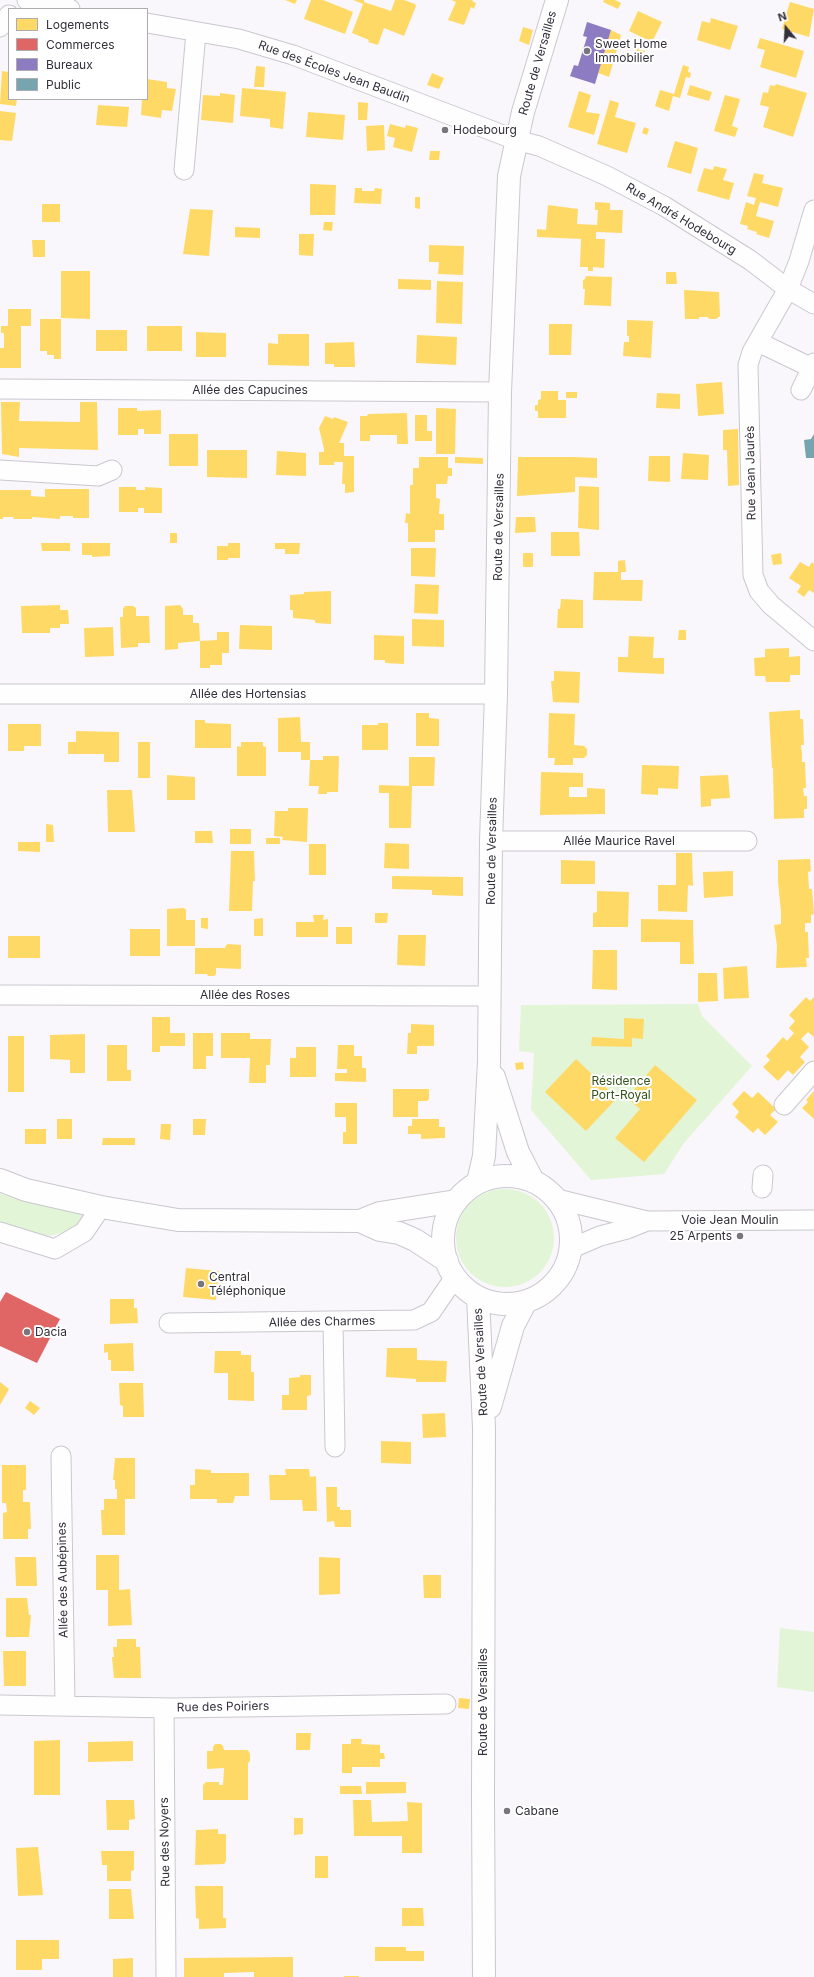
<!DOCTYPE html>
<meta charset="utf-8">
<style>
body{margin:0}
#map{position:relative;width:814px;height:1977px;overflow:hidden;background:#f9f7fb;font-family:Inter,sans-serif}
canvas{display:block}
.legend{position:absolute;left:8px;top:8px;width:140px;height:92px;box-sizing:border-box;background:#fff;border:1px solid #adacb1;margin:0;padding:5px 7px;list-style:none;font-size:12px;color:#332f3b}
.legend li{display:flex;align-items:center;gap:8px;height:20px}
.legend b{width:20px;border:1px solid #adacb1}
.north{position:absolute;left:766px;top:8px;width:40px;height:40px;-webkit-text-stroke:3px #fff;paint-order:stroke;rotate:342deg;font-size:11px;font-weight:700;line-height:16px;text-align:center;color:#332f3b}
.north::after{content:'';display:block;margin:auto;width:14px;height:18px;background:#332f3b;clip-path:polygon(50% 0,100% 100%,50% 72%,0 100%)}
</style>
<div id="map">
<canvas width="814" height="1977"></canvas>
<ul class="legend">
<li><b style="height:11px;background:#ffd966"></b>Logements</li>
<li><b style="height:11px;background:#e06666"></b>Commerces</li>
<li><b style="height:11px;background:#8e7cc3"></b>Bureaux</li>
<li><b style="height:11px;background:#76a5af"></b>Public</li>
</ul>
<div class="north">N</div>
</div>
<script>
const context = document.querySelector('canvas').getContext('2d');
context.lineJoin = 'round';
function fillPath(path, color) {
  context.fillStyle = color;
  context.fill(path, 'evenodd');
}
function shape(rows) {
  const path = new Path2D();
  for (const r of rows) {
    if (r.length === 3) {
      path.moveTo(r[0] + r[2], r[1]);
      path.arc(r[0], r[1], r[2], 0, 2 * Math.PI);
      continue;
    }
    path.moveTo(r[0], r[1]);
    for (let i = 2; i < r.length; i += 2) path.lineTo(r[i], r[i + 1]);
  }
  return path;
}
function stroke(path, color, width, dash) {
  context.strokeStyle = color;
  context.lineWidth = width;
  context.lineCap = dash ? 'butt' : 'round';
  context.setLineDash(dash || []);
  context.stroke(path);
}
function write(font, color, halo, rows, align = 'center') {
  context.font = font + ' Inter,sans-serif';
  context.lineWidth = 4;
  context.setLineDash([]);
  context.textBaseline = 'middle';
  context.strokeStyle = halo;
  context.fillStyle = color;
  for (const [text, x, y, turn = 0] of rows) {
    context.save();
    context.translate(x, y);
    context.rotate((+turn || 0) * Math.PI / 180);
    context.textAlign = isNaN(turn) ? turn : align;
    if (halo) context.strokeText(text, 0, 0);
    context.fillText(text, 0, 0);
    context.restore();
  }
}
fillPath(shape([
 [698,1004,702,1016,752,1066,684,1143,664,1174,591,1180,531,1110,534,1053,519,1051,521,1005],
 [505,1238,49],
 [0,1193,4,1195,91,1216,65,1232,49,1236,33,1236,0,1228],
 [780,1628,814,1632,814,1692,777,1687]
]), '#e2f5d7');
fillPath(shape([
 [285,0,297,0,295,4],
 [311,0,323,0,353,12,345,34,304,19],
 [353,0,364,0,364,2,391,11,395,0,404,0,415,4,416,6,404,36,384,28,378,45,368,42,369,40,352,33,363,4],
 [451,0,473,0,472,1,476,3,474,9,471,7,464,25,448,20,456,2],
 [604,0,615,0,621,3,618,9,603,2],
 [790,2,814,9,809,37,782,29],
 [638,11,662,22,652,42,629,31],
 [711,18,738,26,730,50,697,40,702,21,710,23],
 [523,27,533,30,529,45,519,41],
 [611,30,621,35,609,77,598,73],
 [760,38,804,51,796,78,760,67,765,50,757,48],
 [637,48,645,51,642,62,634,59],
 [683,65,689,67,688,72,691,73,690,78,686,77,680,98,673,96,669,111,655,106,660,90,674,94],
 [256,66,265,67,264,87,254,87],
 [2,71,9,72,9,99,17,99,16,106,0,104],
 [432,73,444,78,439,89,427,85],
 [147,79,167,82,167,88,176,89,172,111,162,110,161,118,141,115,142,99,147,99],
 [776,84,807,93,793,137,763,127,769,107,760,105,763,92,768,93,770,85,775,86],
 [690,85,712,92,709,101,687,95],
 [242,88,286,92,283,129,270,127,270,119,240,116],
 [579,91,591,95,586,112,600,114,594,135,568,127],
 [220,93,235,95,233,123,201,120,203,95,220,96],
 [725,95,740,99,732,126,738,128,735,137,714,131],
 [610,100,619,103,615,117,636,123,627,153,597,144],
 [358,102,368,103,367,120,358,120],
 [98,105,129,107,127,127,96,125],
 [0,111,16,113,12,141,0,140],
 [308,112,345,115,343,140,306,137],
 [390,124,405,128,406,125,418,128,412,152,393,147,395,138,387,136],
 [384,125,385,150,367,151,366,126],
 [644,127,649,129,647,135,642,133],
 [675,141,698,148,691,174,667,167],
 [430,151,440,151,439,160,429,160],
 [714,166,727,169,723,180,734,183,729,200,697,191,704,168,713,170],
 [754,173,764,175,762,183,783,188,778,207,760,202,756,216,774,221,769,238,756,234,757,232,747,229,748,226,740,224,746,202,754,205,756,198,747,196],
 [310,184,336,185,335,215,310,215],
 [355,188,362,188,362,191,374,191,375,188,382,189,381,204,354,203],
 [415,197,420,197,420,209,415,208],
 [595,202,610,203,610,210,623,210,622,233,596,232,596,239,605,239,604,268,593,267,593,271,588,271,588,267,580,267,581,239,537,237,537,229,546,230,548,205,578,209,577,224,597,225,598,210,595,210],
 [42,204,60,204,60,222,42,222],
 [190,209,213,210,209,256,183,254],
 [324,222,333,222,332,231,323,230],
 [235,227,260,228,260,238,235,237],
 [299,234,314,234,313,256,299,255],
 [32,240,45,240,45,257,33,257],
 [429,245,464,246,463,275,438,274,439,262,429,262],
 [61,271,90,271,90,319,61,318],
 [666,272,676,272,677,284,666,284],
 [586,276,612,277,611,306,584,305,585,289,583,289,583,280,585,279],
 [398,279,431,280,431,290,398,289],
 [437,281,463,282,462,324,436,323],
 [684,290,719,292,720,316,716,319,710,319,707,317,699,317,699,319,685,319],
 [8,309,31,309,31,326,21,326,21,368,0,368,0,348,4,348,4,333,1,333,1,326,8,326],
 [40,319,61,319,61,359,54,359,54,355,47,355,47,351,40,351],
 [627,320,653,321,651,358,623,356,624,342,629,342,629,336,627,336],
 [549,324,572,324,571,355,549,355],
 [147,326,182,326,182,351,147,351],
 [96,330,127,330,127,351,96,351],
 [196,332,226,333,226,357,196,357],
 [278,334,309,334,309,366,268,365,268,343,278,344],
 [417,335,457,337,456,365,416,363],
 [354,342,355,367,334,367,334,364,325,364,325,343],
 [722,382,724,414,698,416,696,384],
 [541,391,558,391,558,400,566,400,566,418,538,418,538,411,535,411,535,405,538,405,538,400,541,399],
 [566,392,577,392,577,398,566,398],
 [657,393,680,394,680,409,656,408],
 [1,402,20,402,19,421,80,422,80,402,97,402,98,450,19,448,19,457,2,454],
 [118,408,137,408,137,411,161,410,161,434,144,434,144,429,138,429,138,435,118,435],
 [436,408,456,409,455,454,436,454],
 [407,413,408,444,397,444,397,435,370,435,370,441,360,441,360,416,367,416,368,414],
 [415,415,427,415,427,431,432,431,432,441,415,441],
 [325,416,333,419,334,417,348,422,339,443,344,443,344,456,354,456,354,492,345,493,345,484,342,484,343,462,334,462,334,465,319,465,319,452,324,452,324,449,319,428],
 [738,429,739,485,728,486,727,450,723,450,723,430],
 [169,434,198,434,198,466,169,466],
 [207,450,247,450,247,478,207,477],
 [277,451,306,453,306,476,276,475],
 [683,453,709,455,708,480,681,479],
 [649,456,670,456,670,482,648,481],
 [419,457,448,457,448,468,452,468,452,476,448,476,447,484,436,484,436,498,440,499,439,514,444,514,444,530,435,530,435,542,408,542,408,523,405,523,406,513,410,514,410,485,413,485,413,468,419,468],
 [455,457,483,458,483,464,455,463],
 [518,457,575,457,597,458,597,478,575,477,575,492,517,496],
 [579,486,599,487,599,530,578,528],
 [119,487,136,487,136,490,145,490,145,487,162,488,162,513,144,513,144,508,138,508,138,512,119,512],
 [45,489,89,489,89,518,73,518,73,516,60,516,60,519,32,517,32,519,13,519,14,517,3,517,3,519,0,519,0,490,31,490,31,496,45,497],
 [516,517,535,517,536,532,515,533],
 [551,532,579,532,580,556,551,556],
 [170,533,177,533,177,543,170,543],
 [41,543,70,543,70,551,42,551],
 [82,543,110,543,110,556,92,557,92,555,82,555],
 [228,543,240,543,240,558,228,558,228,560,217,560,217,546,228,546],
 [275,543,300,543,299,554,285,554,285,549,275,549],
 [411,548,436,548,435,577,411,576],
 [523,553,533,553,533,567,523,567],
 [781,553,782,564,773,565,771,555],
 [625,560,626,572,621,572,621,580,643,580,642,601,593,600,594,572,618,572,618,561],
 [800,562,809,567,812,562,814,564,814,593,809,590,804,597,797,592,801,586,789,578],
 [415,584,439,585,438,614,414,613],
 [331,591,331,624,315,623,315,620,293,618,293,610,290,610,290,595,304,594,304,592],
 [561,599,583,600,583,628,557,628,558,609,560,609],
 [60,605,60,610,68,610,69,624,60,624,60,628,50,628,50,633,22,633,21,606],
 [180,605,183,609,183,615,193,615,193,623,199,623,200,641,178,643,178,649,165,650,165,606],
 [125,606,133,606,136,608,136,616,149,616,150,643,138,643,138,647,121,648,120,617,123,617,123,609],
 [412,619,444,620,444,647,412,646],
 [240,625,272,626,272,650,239,649],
 [113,627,114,656,85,657,84,628],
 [679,630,686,630,686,640,678,640],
 [217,632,229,632,229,653,222,653,222,665,210,665,210,668,200,668,200,641,217,640],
 [374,635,404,636,404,664,385,663,385,660,374,660],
 [629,636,654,637,653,658,664,658,664,674,618,672,618,657,628,657],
 [789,648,789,657,800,656,800,675,790,675,790,682,766,682,765,676,755,676,754,658,765,657,765,649],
 [554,671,580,672,579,703,553,702,551,681,554,681],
 [800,710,800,719,803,719,804,745,801,745,802,754,802,762,805,762,806,788,803,788,804,796,807,796,807,809,804,809,804,818,774,819,773,768,772,768,769,712],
 [416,713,429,713,429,718,439,719,439,746,416,746],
 [549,713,575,714,574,745,584,746,587,749,587,755,584,758,573,758,573,765,554,765,555,758,548,758],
 [300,717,301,742,310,742,310,760,301,760,301,752,278,752,278,718],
 [195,720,205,720,205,723,231,724,231,748,195,748],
 [378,723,388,723,388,750,362,750,362,725,378,725],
 [8,724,41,724,41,746,24,746,24,751,8,751],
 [76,731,119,732,119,762,104,762,104,754,68,754,68,742,76,742],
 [138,742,150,742,150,778,138,778],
 [241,742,263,742,263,746,266,747,266,776,237,776,237,746,241,747],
 [323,756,339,756,338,792,327,792,327,794,318,794,319,786,309,786,310,760,323,760],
 [409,757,435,757,434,786,412,786,411,828,389,828,389,793,379,793,379,785,409,786],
 [642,765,679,766,678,789,658,788,658,795,641,794],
 [541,772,583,773,583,787,569,787,569,797,587,797,587,788,605,789,605,814,540,815],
 [167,775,195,777,195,800,167,800],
 [728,775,730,798,711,799,711,806,701,807,700,776],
 [107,790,132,790,135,832,108,832],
 [288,808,308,808,307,842,282,840,283,837,274,836,275,811,288,811],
 [46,824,53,825,54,842,46,842],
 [230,829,251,829,251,844,230,844],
 [195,831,212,831,213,843,195,843],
 [266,838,280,838,280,844,266,844],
 [18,842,40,842,40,852,18,851],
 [385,843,409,844,409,869,384,868],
 [309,844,326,844,326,875,309,875],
 [231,851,254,851,255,881,253,881,252,911,229,911],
 [676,853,692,853,693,886,688,885,687,912,658,911,658,885,676,885],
 [810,859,811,871,808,872,809,889,812,889,814,914,811,915,811,923,805,923,805,932,808,932,808,936,809,958,806,958,807,967,776,968,777,946,774,925,781,924,781,912,778,882,778,860],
 [561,860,595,861,595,884,561,884],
 [733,871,733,896,704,898,703,872],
 [392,876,463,877,463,896,432,895,432,890,392,889],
 [597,891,629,892,628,927,593,927,593,913,597,912],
 [184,908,186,910,186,920,195,920,195,946,167,946,167,909],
 [375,913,388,913,387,923,375,923],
 [313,915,324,915,323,920,328,919,328,937,296,937,296,922,314,922],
 [201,918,208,918,208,929,201,928],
 [263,918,263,936,254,936,254,919],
 [641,919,693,920,694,964,680,964,680,942,641,942],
 [336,927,352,927,352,944,336,944],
 [130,929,160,929,160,956,130,956],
 [398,935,426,935,425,966,397,965],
 [8,936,40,936,40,958,8,958],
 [228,944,241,945,241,969,216,968,216,974,214,976,208,976,207,974,195,974,195,948,225,948,226,945],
 [593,950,617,950,617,990,592,989],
 [747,966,749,998,724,999,723,968],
 [698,973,717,973,718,1001,698,1002],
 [806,997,810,1001,814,997,814,1037,808,1032,801,1039,809,1047,800,1057,805,1062,793,1075,788,1070,778,1081,763,1067,770,1060,766,1056,783,1037,787,1041,794,1033,789,1028,795,1021,789,1015],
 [152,1017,170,1017,170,1033,185,1033,185,1046,160,1046,160,1052,152,1052],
 [624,1018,644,1019,643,1039,632,1038,632,1047,591,1046,592,1037,624,1039],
 [411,1024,434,1025,434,1046,417,1046,417,1054,407,1054,408,1033,411,1033],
 [193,1033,213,1033,213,1056,206,1056,206,1069,193,1069],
 [221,1033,250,1033,250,1039,271,1039,270,1065,266,1065,266,1083,249,1083,250,1058,221,1058],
 [85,1034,85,1073,70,1073,70,1060,50,1059,50,1035],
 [8,1036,24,1036,24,1092,8,1092],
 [107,1045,127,1045,127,1070,131,1070,131,1081,107,1081],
 [338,1045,354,1045,354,1056,362,1056,362,1068,366,1068,366,1082,335,1081,335,1073,347,1073,347,1069,337,1069],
 [296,1047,316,1047,316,1077,290,1077,290,1058,296,1058],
 [576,1059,617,1098,586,1131,545,1092],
 [523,1062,524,1069,516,1070,515,1063],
 [655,1065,697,1100,644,1162,615,1138,640,1109,627,1098],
 [393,1089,429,1089,429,1099,427,1101,418,1101,418,1117,393,1117],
 [744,1091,752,1098,758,1092,776,1109,770,1115,778,1122,765,1135,758,1128,753,1133,735,1117,739,1112,732,1104],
 [814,1091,814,1119,802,1108,808,1102,806,1100],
 [335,1103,357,1103,357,1144,343,1144,343,1132,346,1132,346,1117,335,1117],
 [57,1119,72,1119,72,1139,57,1139],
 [193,1119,206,1119,205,1135,193,1135],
 [412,1119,439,1119,439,1127,445,1127,445,1138,421,1139,421,1134,408,1134,408,1126,412,1126],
 [161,1124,171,1124,170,1140,160,1139],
 [25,1129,46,1129,46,1144,25,1144],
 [103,1138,135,1138,135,1145,102,1145],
 [186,1268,219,1271,216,1300,183,1297],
 [110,1299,134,1299,134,1308,137,1308,138,1323,110,1324],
 [133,1343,134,1371,111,1371,111,1360,108,1360,108,1352,104,1353,104,1344],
 [387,1348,417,1348,417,1360,447,1361,446,1382,416,1382,416,1379,386,1377],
 [215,1351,241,1351,241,1355,251,1355,251,1372,254,1372,254,1401,228,1400,228,1373,214,1373],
 [300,1375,311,1375,311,1395,307,1396,307,1410,282,1410,282,1395,289,1395,289,1378,300,1377],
 [0,1382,9,1389,0,1405],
 [119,1383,143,1383,144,1417,123,1417,123,1406,120,1405],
 [30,1401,40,1408,34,1415,25,1408],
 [445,1413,446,1437,423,1438,422,1414],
 [381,1441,411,1442,411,1464,381,1463],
 [115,1458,135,1458,135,1499,125,1499,125,1535,102,1535,101,1510,104,1510,104,1499,117,1499,117,1489,115,1489,115,1480,113,1480],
 [2,1465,26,1465,26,1490,23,1490,23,1502,30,1502,31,1529,28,1529,28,1539,3,1539,3,1513,7,1512,6,1503,2,1503],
 [195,1469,211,1470,211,1473,249,1473,249,1496,235,1496,233,1503,217,1503,217,1499,190,1499,190,1485,195,1485],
 [285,1469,309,1469,310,1477,316,1476,317,1511,303,1511,302,1500,270,1500,269,1475,286,1475],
 [326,1487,337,1487,337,1507,340,1507,340,1510,351,1510,351,1527,335,1527,334,1521,327,1522],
 [96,1555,119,1555,119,1590,130,1589,132,1625,108,1626,108,1590,96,1590],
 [15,1557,36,1557,37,1586,16,1586],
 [319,1557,340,1558,340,1594,319,1595],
 [423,1575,441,1575,441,1598,424,1598],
 [6,1598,27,1598,29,1615,31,1615,29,1637,6,1637],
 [117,1639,136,1639,136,1647,140,1647,141,1678,114,1678,112,1657,114,1657,113,1647,117,1647],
 [3,1651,26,1651,26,1686,4,1686],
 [459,1698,470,1699,469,1709,458,1708],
 [296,1733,311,1733,310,1750,296,1750],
 [351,1739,362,1739,361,1744,380,1745,380,1753,384,1753,385,1759,380,1759,380,1767,352,1767,352,1773,342,1773,342,1744,351,1744],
 [60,1740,60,1795,34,1795,34,1741],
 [133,1741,133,1761,88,1762,88,1742],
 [215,1744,221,1744,223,1746,224,1750,248,1750,250,1754,250,1761,248,1763,248,1800,203,1800,203,1785,206,1782,219,1782,219,1785,223,1785,224,1768,207,1769,207,1751,213,1751,213,1747],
 [366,1782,406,1782,406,1793,366,1794],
 [340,1786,361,1786,362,1794,340,1794],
 [106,1800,134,1800,135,1819,129,1820,129,1830,107,1830],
 [353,1800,371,1800,372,1822,408,1821,407,1802,422,1803,422,1853,402,1853,402,1836,354,1836],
 [294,1818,303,1818,303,1834,294,1835],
 [218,1829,218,1834,226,1834,226,1861,224,1864,195,1865,196,1830],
 [38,1847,43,1895,18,1896,16,1848],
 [101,1851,134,1851,134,1870,131,1871,131,1881,107,1881,107,1865,102,1865],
 [315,1856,328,1856,328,1878,315,1878],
 [195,1886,223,1886,223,1918,226,1918,226,1928,199,1929,199,1919,196,1918],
 [109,1889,131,1889,134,1919,109,1919],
 [402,1908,423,1908,424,1926,402,1926],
 [16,1940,59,1940,59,1959,42,1959,42,1970,16,1970],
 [375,1947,406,1947,406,1951,424,1951,424,1961,375,1961],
 [293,1957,293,1977,254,1977,254,1972,224,1973,224,1977,184,1977,184,1958],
 [133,1958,133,1977,113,1977,113,1959],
 [344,1976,359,1976,359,1977,344,1977]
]), '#ffd966');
fillPath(shape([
 [6,1292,60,1319,37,1363,0,1346,0,1302]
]), '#e06666');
fillPath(shape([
 [587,22,611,30,595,84,570,76,574,65,578,66,587,37,583,36]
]), '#8e7cc3');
fillPath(shape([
 [814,434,814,458,806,458,804,440,811,439]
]), '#76a5af');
const minor = shape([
 [27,0,70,9],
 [147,23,239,39,293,55,516,140,539,146,607,176,664,206,750,260,788,289,814,304],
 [0,27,9,15],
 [184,170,196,32],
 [814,210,799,261,788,289,752,352,748,365,753,575,759,591,771,605,814,641],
 [758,342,812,368],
 [0,389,500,392],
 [801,390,814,363],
 [0,470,98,476,112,470],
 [0,694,496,694],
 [491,841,747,841],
 [0,995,489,996],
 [784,1105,814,1071],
 [762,1188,763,1175],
 [557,1199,647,1221,814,1220],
 [0,1232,55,1249,84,1232,101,1207],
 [572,1248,600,1236,627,1229,647,1221],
 [333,1321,335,1447],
 [169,1323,414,1320,431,1312,455,1277],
 [61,1456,65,1705],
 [0,1705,172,1708,446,1704],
 [164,1708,166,1977]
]);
const major = shape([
 [494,1077,518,1152,533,1181],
 [507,1240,64],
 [0,1180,26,1190,101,1207,178,1220,360,1221,380,1230,399,1233,415,1240,447,1261],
 [478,1182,484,1156,489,1061,491,841,496,694,500,392,509,176,523,112,557,0],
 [360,1221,380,1213,456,1201],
 [478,1297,484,1428,483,1798,484,1977],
 [490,1407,513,1326,526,1301]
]);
stroke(minor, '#cac7cf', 21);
stroke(major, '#cac7cf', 24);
stroke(minor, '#fefefe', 19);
stroke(major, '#fefefe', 22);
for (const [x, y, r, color] of [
 [587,51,4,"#78757e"],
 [445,130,4,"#78757e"],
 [740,1236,4,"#78757e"],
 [201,1284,4,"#78757e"],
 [27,1332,4,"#78757e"],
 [507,1811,4,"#78757e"]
]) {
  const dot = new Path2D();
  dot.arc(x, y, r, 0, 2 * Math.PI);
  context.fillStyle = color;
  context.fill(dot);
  stroke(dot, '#fff', 1.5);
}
write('12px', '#332f3b', '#fff', [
 ["Sweet Home",595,44],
 ["Immobilier",595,58],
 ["Hodebourg",453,130],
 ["25 Arpents",732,1236,"right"],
 ["Central",209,1277],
 ["Téléphonique",209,1291],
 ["Dacia",35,1332],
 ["Cabane",515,1811]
], 'left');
write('12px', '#332f3b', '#fff', [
 ["Route de Versailles",538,63,-74],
 ["Rue des Écoles Jean Baudin",334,72,20],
 ["Rue André Hodebourg",681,219,31],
 ["Allée des Capucines",250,390],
 ["Rue Jean Jaurès",751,473,-91],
 ["Route de Versailles",499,527,-89],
 ["Allée des Hortensias",248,694],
 ["Allée Maurice Ravel",619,841],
 ["Route de Versailles",492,851,-89],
 ["Allée des Roses",245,995],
 ["Voie Jean Moulin",730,1220],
 ["Allée des Charmes",322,1322,-1],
 ["Route de Versailles",481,1362,-93],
 ["Allée des Aubépines",63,1580,-91],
 ["Route de Versailles",483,1702,-90],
 ["Rue des Poiriers",223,1707,-1],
 ["Rue des Noyers",165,1842,-91]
]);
write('12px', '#325319', '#fff', [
 ["Résidence",621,1081],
 ["Port-Royal",621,1095]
]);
</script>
